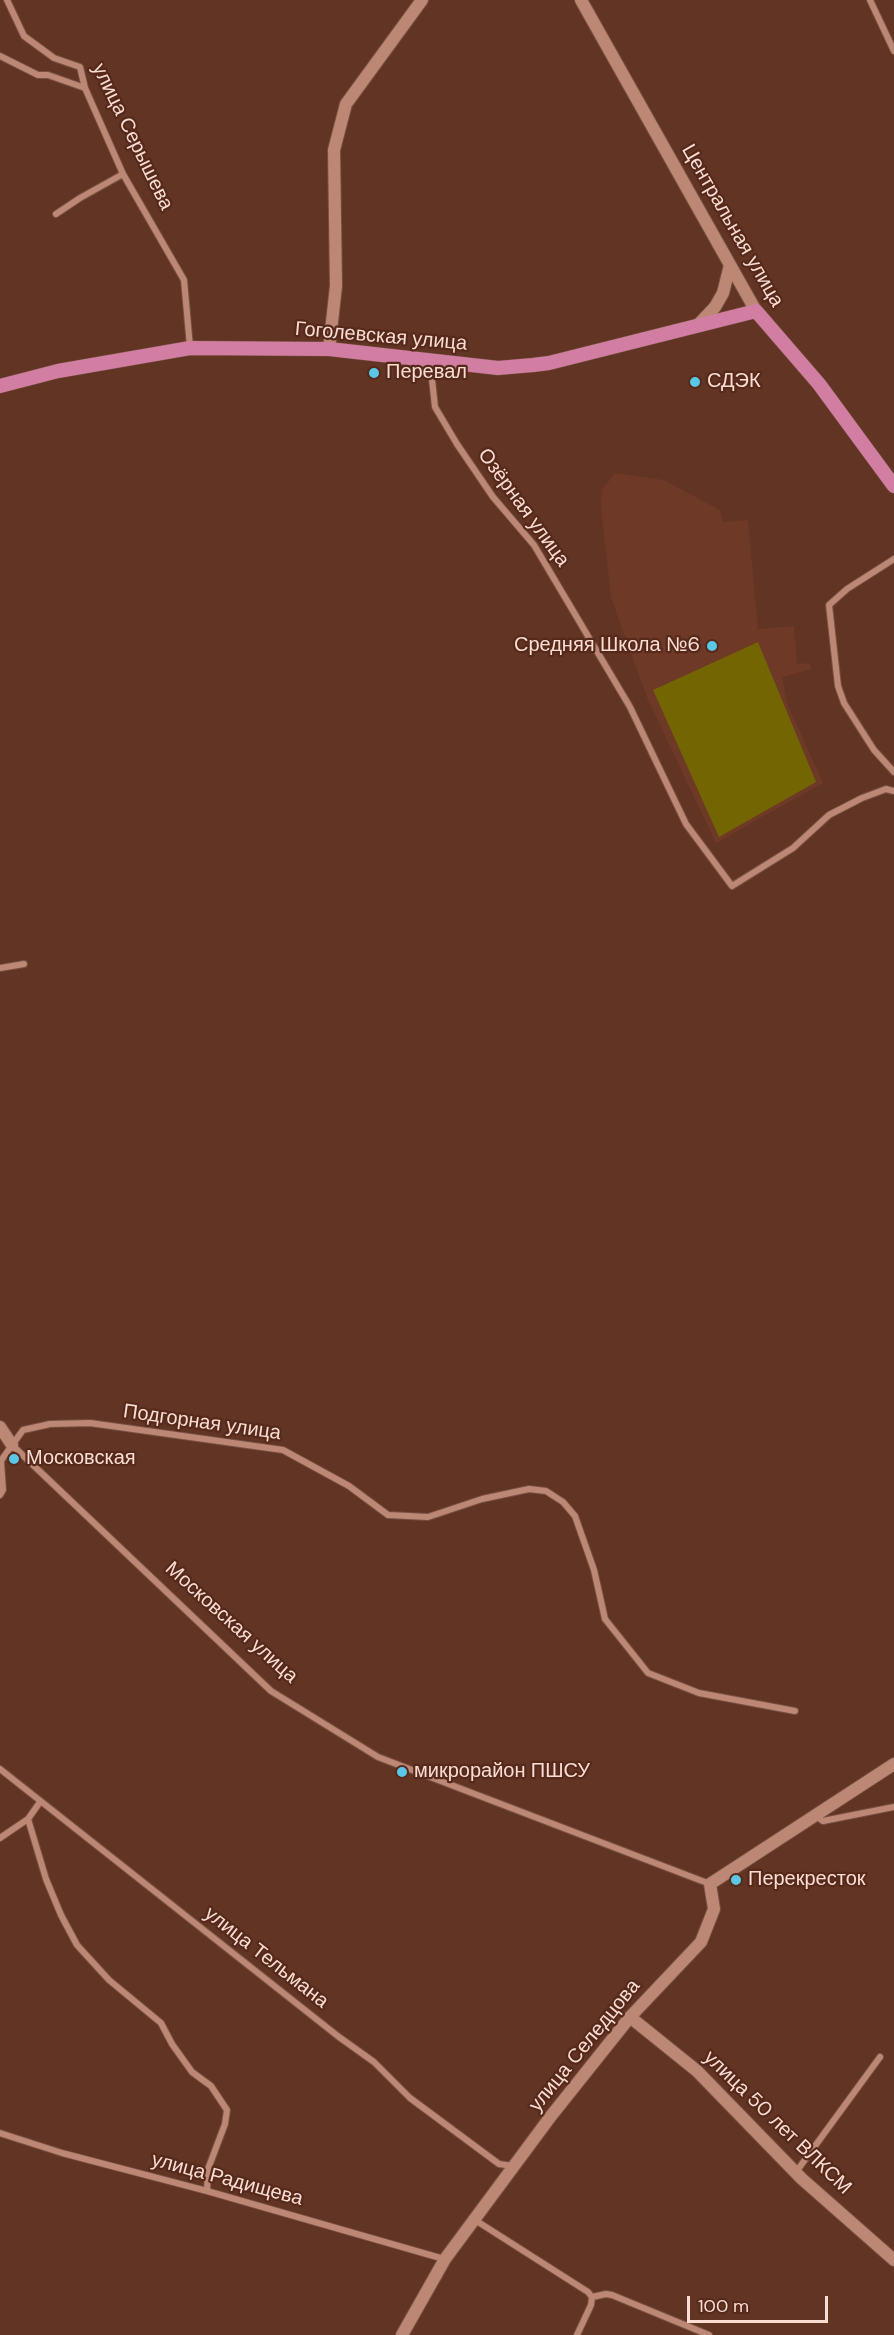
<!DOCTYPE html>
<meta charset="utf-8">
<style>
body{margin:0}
#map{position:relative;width:894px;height:2335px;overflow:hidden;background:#613424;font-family:"DM Sans",sans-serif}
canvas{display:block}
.scale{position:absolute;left:687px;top:2296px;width:141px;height:27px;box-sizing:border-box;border:3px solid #f9dcd2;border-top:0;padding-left:8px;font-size:18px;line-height:21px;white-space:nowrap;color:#f9dcd2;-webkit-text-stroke:4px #56291a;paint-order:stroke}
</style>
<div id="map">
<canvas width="894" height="2335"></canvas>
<div class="scale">100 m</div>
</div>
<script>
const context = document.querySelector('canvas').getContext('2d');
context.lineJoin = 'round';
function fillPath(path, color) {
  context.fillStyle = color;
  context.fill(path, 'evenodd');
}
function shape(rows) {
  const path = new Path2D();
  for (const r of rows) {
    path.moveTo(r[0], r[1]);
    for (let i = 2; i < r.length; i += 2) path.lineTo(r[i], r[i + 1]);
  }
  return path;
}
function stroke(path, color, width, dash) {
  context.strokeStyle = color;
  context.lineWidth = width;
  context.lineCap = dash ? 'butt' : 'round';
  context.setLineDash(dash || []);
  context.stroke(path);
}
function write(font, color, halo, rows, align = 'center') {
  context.font = font + ' "DM Sans",sans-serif';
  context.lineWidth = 4.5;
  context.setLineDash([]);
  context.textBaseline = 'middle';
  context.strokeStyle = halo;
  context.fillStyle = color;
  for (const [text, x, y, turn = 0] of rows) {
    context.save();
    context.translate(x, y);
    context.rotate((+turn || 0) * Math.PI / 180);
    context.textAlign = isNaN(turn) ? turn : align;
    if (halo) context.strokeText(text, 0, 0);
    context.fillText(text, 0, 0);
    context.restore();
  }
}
fillPath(shape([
 [615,473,664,480,720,510,723,522,748,520,758,629,794,626,797,664,810,663,811,669,782,677,787,703,823,783,716,843,648,700,611,598,601,507,602,490]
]), '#6e3926');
fillPath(shape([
 [758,642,816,782,719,837,653,690]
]), '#736502');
const street = shape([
 [7,0,24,36,54,58,80,67,85,88,123,174,184,280,190,347],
 [870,0,894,51],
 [0,56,38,75,48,75,85,88],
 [56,214,80,198,123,174],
 [430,361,435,407,457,444,493,497,534,545,630,707,686,824,732,886,793,848,829,815,862,798,886,789,894,791],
 [894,559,847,589,829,605,838,686,844,703,874,750,894,772],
 [0,968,24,964],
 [12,1445,271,1691,378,1757,710,1884],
 [0,1462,23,1430,50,1424,90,1423,283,1450,349,1486,388,1515,428,1517,482,1499,529,1489,546,1491,563,1502,575,1516,594,1570,605,1619,648,1673,699,1693,795,1711],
 [0,1495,3,1490,1,1462],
 [0,1769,339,2037,374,2062,410,2098,499,2164,513,2166],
 [816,1816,823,1821,894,1807],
 [28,1819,46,1879,61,1915,77,1945,109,1980,161,2023,172,2044,192,2072,211,2086,227,2110,225,2124,208,2169,207,2191],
 [0,1838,28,1819,40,1802],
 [0,2133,62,2153,207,2191,444,2259],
 [796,2172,880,2057],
 [475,2220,588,2292,592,2297],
 [592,2297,606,2294,612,2295,709,2335],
 [577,2335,591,2305,592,2297]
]);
const secondary = shape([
 [581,0,756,311],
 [697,326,715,307,723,293,730,265],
 [329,349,336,286,334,150,346,104,422,0],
 [0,1427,12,1445],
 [630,2017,697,2071,802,2179,894,2260],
 [402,2335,445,2259,551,2116,630,2017,701,1942,714,1909,710,1884,894,1764]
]);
const primary = shape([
 [0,386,58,371,190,348,329,349,498,368,533,365,549,363,756,311,819,384,894,486]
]);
stroke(street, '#775042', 8);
stroke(secondary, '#775042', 14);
stroke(primary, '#775042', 15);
stroke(street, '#bc8774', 6);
stroke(secondary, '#bc8774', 12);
stroke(primary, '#d27ea2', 14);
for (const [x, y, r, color] of [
 [374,373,6,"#5bc7e7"],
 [695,382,6,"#5bc7e7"],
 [712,646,6,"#5bc7e7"],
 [14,1459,6,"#5bc7e7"],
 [402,1772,6,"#5bc7e7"],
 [736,1880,6,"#5bc7e7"]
]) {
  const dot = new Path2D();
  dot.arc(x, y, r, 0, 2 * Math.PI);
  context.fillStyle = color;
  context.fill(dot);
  stroke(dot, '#56291a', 2);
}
write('20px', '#f9dcd2', '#56291a', [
 ["улица Серышева",132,137,64],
 ["Центральная улица",732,226,60],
 ["Гоголевская улица",381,337,5],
 ["Озёрная улица",523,508,54],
 ["Подгорная улица",202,1423,8],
 ["Московская улица",231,1623,42],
 ["улица Тельмана",266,1958,38],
 ["улица Селедцова",585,2046,-51],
 ["улица 50 лет ВЛКСМ",777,2123,44],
 ["улица Радищева",227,2180,15]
]);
write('20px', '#f9dcd2', '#56291a', [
 ["Перевал",386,373],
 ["СДЭК",707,382],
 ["Средняя Школа №6",700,646,"right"],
 ["Московская",26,1459],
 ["микрорайон ПШСУ",414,1772],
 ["Перекресток",748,1880]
], 'left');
</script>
